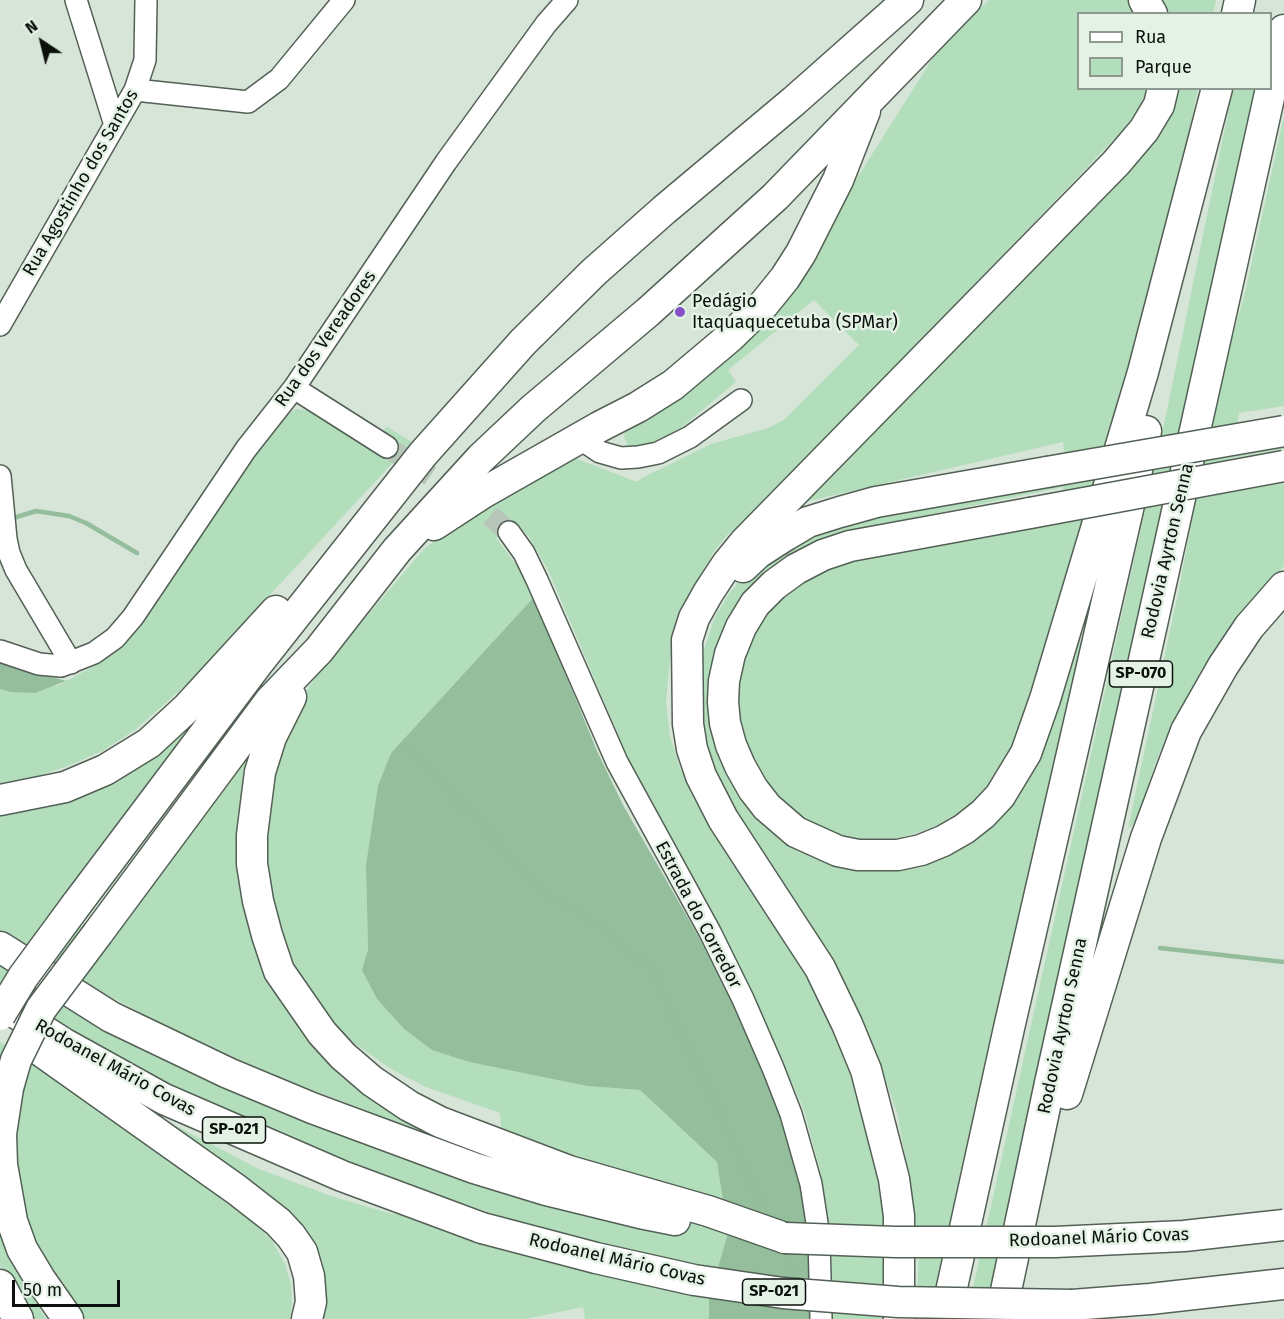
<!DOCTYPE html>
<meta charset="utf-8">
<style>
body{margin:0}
#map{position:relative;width:1284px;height:1319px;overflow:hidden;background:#d6e5d8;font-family:"Fira Sans",sans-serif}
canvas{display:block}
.legend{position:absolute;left:1077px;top:12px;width:195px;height:78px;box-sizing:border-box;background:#e3f2e5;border:2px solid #8d988e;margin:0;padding:8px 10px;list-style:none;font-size:18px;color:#0b100c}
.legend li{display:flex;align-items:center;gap:12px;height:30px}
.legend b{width:30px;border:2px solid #8d988e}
.north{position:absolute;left:12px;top:12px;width:60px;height:60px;-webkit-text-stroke:4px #e3f2e5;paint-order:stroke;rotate:325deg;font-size:16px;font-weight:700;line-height:24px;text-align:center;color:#0b100c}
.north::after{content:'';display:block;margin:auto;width:21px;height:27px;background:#0b100c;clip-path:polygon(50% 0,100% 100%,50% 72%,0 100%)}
.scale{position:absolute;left:12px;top:1280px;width:108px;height:27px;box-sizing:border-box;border:3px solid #0b100c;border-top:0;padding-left:8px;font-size:18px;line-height:21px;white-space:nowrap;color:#0b100c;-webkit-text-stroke:4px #e3f2e5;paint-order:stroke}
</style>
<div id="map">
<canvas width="1284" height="1319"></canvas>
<ul class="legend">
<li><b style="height:8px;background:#fff"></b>Rua</li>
<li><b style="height:16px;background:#b3debb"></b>Parque</li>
</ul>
<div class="north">N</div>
<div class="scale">50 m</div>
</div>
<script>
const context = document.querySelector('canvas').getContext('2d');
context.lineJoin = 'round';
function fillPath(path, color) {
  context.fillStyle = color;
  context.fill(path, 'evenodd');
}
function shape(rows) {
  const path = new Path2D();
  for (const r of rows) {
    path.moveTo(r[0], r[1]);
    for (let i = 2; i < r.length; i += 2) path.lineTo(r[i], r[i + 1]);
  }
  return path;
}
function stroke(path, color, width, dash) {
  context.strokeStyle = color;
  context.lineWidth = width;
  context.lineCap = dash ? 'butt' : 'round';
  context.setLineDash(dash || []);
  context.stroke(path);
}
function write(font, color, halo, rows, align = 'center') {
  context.font = font + ' "Fira Sans",sans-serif';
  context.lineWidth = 5;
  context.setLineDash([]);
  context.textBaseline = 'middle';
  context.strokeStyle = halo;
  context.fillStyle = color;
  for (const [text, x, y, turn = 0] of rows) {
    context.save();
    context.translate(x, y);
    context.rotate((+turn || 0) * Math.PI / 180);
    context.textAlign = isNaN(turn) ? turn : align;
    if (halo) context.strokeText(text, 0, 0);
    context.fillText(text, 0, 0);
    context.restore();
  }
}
fillPath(shape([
 [989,0,1130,0,1139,13,1078,14,1078,88,1148,89,1139,109,1120,133,909,353,753,515,727,535,715,550,686,601,670,659,666,702,670,737,680,768,693,798,722,847,794,951,813,983,835,1025,852,1064,879,1151,887,1196,892,1251,892,1286,889,1319,832,1319,832,1254,820,1170,804,1110,769,1031,710,910,629,760,548,570,529,537,517,524,496,538,523,574,534,597,391,753,378,789,366,865,368,950,363,970,377,999,404,1029,432,1050,469,1062,587,1086,640,1090,717,1162,728,1233,709,1298,709,1319,585,1319,583,1307,525,1319,317,1319,322,1303,320,1278,315,1257,293,1221,278,1204,140,1110,153,1114,259,1169,331,1196,392,1214,412,1215,510,1241,503,1217,322,1155,199,1099,60,1028,0,990,0,958,62,1003,126,1039,269,1107,423,1163,505,1190,503,1159,418,1130,286,1080,232,1057,174,1030,94,988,0,933,0,808,14,809,67,795,145,761,201,716,250,664,210,720,67,895,53,909,105,941,266,730,277,718,246,801,243,833,247,895,255,932,268,964,285,998,308,1031,336,1060,369,1089,435,1125,503,1155,500,1113,426,1087,391,1069,357,1045,349,1044,328,1026,305,995,289,966,276,934,267,902,261,842,261,813,271,759,282,732,295,708,320,671,424,549,502,491,533,471,567,455,637,482,642,478,711,444,768,428,784,420,859,345,814,300,728,370,736,382,665,441,646,450,633,450,627,444,624,436,627,426,678,395,775,311,783,301,816,243,943,42],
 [1160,0,1216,0,1213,14,1167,13],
 [1170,89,1198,89,1181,171,1118,415,1033,702,1019,740,1006,765,990,786,971,805,949,820,923,831,899,838,849,839,823,830,799,820,779,805,763,787,751,767,740,747,732,720,731,697,735,674,748,629,759,612,779,589,827,558,917,542,1054,522,1063,487,874,526,843,534,814,545,791,557,751,592,735,615,724,640,718,663,714,711,719,735,727,757,741,782,756,801,775,818,798,833,824,844,851,851,879,853,902,850,948,836,976,818,999,798,1019,772,1042,724,1088,586,1077,638,1082,644,931,1319,916,1319,919,1253,913,1198,897,1113,884,1076,851,997,826,951,730,807,715,779,704,752,697,724,693,695,697,671,714,619,728,595,745,574,764,556,810,528,840,517,869,510,1066,471,1063,442,787,506,1091,196,1141,141,1159,116],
 [1233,89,1256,89,989,1319,966,1319,1166,415],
 [1284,116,1284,406,1239,413,1234,440,1284,433,1284,449,1231,458,1230,484,1284,474,1284,566,1243,611,1202,669,1169,731,1155,764,1136,823,1128,828,1179,589,1211,418,1223,369,1245,293],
 [297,409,312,411,370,446,387,427,412,442,187,684,135,730,104,750,70,765,30,779,0,785,0,689,10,692,57,686,94,666,120,642,282,416],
 [0,1042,98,1109,254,1223,273,1242,285,1264,291,1285,292,1305,290,1319,66,1319,29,1260,0,1085],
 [0,1226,17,1272,46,1319,31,1319,14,1292,0,1265]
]), '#b3debb');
fillPath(shape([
 [534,597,597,751,623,805,700,939,737,1011,779,1109,795,1156,808,1237,813,1291,812,1319,709,1319,709,1298,728,1233,717,1162,640,1090,587,1086,469,1062,432,1050,404,1029,377,999,362,970,368,950,366,865,378,786,391,753],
 [0,662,66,681,35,693,10,692,0,689]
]), '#95be9d');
stroke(shape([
 [10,519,36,511,69,516,86,523,137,553],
 [409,750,434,773,452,796,480,823,525,872,554,899,589,918,654,971,680,1034,708,1086,748,1176,772,1221],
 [1160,948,1284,962],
 [785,1248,795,1283],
 [796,1319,797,1303]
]), '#93bd9b', 4.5);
stroke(shape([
 [387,447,487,513,509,532]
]), '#b8c5b9', 21, [21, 10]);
const minor = shape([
 [76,0,115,125],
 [135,90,248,102,279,79,344,0],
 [0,325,135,90,145,60,146,0],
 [294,388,387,447],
 [579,438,600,452,621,458,638,457,658,453,690,437,741,400],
 [0,476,6,539,9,553,16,570,71,663],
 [509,532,524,553,537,580,617,762,710,932,743,999,773,1068,791,1114,811,1184,819,1236,821,1319],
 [0,651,39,664,61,666,94,653,115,638,133,617,246,449,294,388,446,162,546,24,567,0]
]);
const highway = shape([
 [1144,0,1152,14],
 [1237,14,1240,0],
 [1030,513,850,546,823,555,796,569,774,585,755,604,741,627,730,654,724,681,723,702,725,723,731,745,740,766,753,789,767,807,796,832,838,851,858,855,898,855,921,850,943,841,964,829,983,814,1000,796,1026,753,1045,699,1143,372,1217,88],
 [434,525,483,493,599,427,638,407,673,385,730,337,764,304,785,278,801,253,838,180,865,111],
 [743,567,758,553,786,535,808,522,840,512,876,502,1047,472],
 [291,697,271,737,260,772,252,835,252,864,258,901,267,935,279,971,322,1033,343,1056,372,1081,409,1106,440,1122,569,1171,708,1211,785,1238],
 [0,800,65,787,105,770,149,743,188,707,276,611],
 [76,905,258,663,423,454,523,342,594,272,664,210,794,101,908,0],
 [98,933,270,701,319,650,397,550,481,458,533,409,648,312,775,197,966,0],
 [0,947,111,1017,228,1073,312,1108,474,1168,546,1190,640,1213,675,1220],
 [0,1003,63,1043,164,1099,342,1176,482,1228],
 [34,1046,237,1190,278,1222,291,1236,302,1252,309,1276,311,1302,307,1319],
 [8,1088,1,1134,2,1165,12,1221,22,1249,40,1279,68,1319],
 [1067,1094,1146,838,1186,731,1223,666,1249,627,1284,587],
 [0,1285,18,1319],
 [1072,1305,1150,1299,1284,1284],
 [899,1319,899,1216,894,1179,866,1070,847,1024,820,968,723,819,701,776,692,749,688,724,687,640,694,618,708,593,727,564,745,542,1116,163,1144,130,1159,105,1163,88],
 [945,1319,1009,1028,1146,431],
 [1000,1319,1050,1083,1284,30]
]);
stroke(minor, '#536055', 24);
stroke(highway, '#536055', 33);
stroke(minor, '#fff', 21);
stroke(highway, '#fff', 30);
const highwayBridge = shape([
 [1047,472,1284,431],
 [1030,513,1284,466],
 [0,1015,23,977,76,905],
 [8,1088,16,1060,41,1009,98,933],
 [482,1228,596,1258,694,1280,783,1293,898,1302,1072,1305],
 [785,1238,895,1242,1055,1242,1184,1236,1284,1225]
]);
stroke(highwayBridge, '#536055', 33, []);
stroke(highwayBridge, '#fff', 30);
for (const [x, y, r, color] of [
 [680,312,6,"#8451c9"]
]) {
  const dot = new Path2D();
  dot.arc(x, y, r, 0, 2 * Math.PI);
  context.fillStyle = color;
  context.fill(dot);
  stroke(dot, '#e3f2e5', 2);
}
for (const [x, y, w] of [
 [1141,674,63],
 [234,1130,63],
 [774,1292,63]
]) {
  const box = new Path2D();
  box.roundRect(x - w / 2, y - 13, w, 26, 4.5);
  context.fillStyle = '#e3f2e5';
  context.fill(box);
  stroke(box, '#0b100c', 1.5);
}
write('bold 16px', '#0b100c', null, [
 ["SP-070",1141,674],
 ["SP-021",234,1130],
 ["SP-021",774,1292]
]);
write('18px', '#0b100c', '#e3f2e5', [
 ["Rua Agostinho dos Santos",81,183,-60],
 ["Rua dos Vereadores",326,339,-55],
 ["Rodovia Ayrton Senna",1168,551,-77],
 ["Estrada do Corredor",698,915,62],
 ["Rodovia Ayrton Senna",1063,1026,-78],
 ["Rodoanel Mário Covas",115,1068,29],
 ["Rodoanel Mário Covas",1099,1238,-2],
 ["Rodoanel Mário Covas",617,1260,13]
]);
write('18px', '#0b100c', '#e3f2e5', [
 ["Pedágio",692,302],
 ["Itaquaquecetuba (SPMar)",692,323]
], 'left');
</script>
